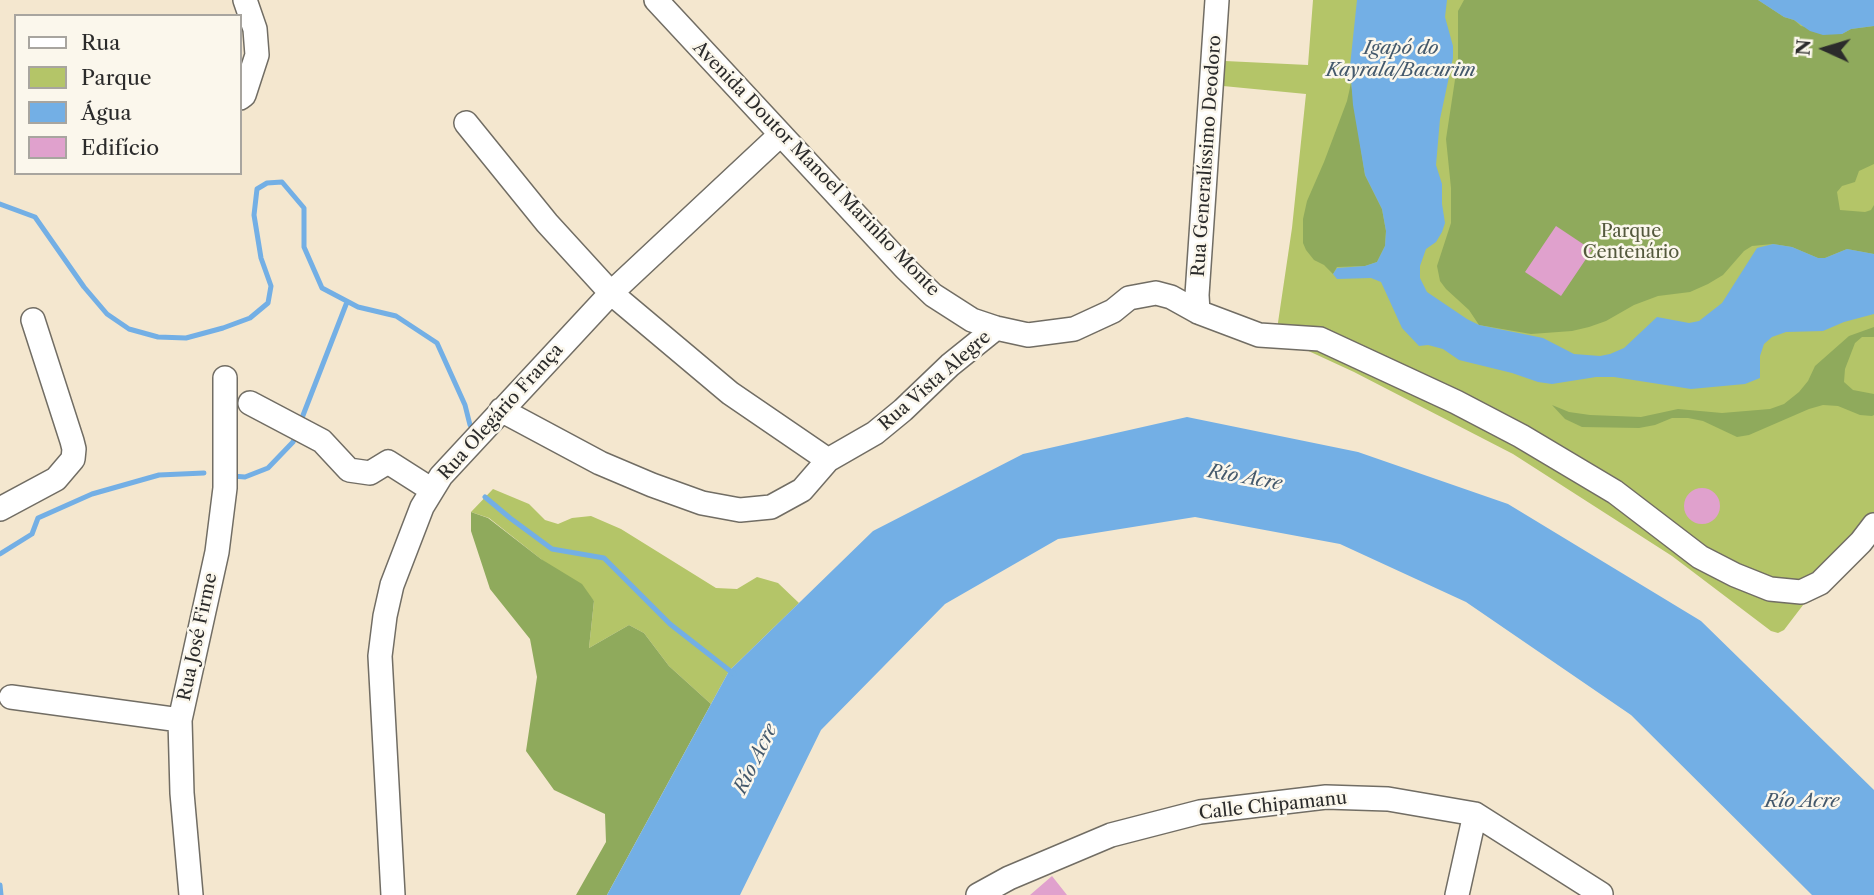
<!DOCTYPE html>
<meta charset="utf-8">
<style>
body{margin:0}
#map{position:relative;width:1874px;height:895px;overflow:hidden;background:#f4e7cf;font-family:"Libre Caslon Text",serif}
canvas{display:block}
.legend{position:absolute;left:14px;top:14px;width:228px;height:161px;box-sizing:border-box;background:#fbf7ec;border:2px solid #a8a59f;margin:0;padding:9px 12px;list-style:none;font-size:21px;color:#2b2b2b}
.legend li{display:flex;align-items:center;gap:14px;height:35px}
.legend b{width:35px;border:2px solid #a8a59f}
.north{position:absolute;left:1790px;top:14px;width:70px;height:70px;-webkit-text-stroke:5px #fbf7ec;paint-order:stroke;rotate:274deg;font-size:19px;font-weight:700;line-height:28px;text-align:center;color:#2b2b2b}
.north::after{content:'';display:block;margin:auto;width:24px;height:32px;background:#2b2b2b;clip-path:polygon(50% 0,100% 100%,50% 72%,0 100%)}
</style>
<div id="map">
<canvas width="1874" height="895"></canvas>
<ul class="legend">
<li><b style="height:9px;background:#fff"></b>Rua</li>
<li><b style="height:19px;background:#b4c568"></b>Parque</li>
<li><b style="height:19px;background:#73afe5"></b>Água</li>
<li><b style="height:19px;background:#e0a1cd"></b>Edifício</li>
</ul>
<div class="north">N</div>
</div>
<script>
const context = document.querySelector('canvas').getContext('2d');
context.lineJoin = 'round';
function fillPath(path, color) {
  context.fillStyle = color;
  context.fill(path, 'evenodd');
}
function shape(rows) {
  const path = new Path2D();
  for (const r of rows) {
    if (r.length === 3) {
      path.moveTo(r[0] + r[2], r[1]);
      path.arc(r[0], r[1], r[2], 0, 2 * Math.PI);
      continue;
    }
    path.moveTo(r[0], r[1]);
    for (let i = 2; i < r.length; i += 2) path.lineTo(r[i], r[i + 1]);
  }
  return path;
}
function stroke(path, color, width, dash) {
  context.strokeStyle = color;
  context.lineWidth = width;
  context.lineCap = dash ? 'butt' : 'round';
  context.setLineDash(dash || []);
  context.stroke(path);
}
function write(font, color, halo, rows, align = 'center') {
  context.font = font + ' "Libre Caslon Text",serif';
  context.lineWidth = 5;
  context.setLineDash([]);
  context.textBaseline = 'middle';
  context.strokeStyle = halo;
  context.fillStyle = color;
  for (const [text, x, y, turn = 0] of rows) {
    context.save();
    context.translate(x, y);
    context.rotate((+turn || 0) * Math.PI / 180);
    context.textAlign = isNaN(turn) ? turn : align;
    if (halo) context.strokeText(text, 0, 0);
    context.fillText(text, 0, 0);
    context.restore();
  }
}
fillPath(shape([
 [1313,0,1874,0,1874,512,1784,630,1778,633,1771,631,1672,556,1513,454,1354,372,1276,336,1292,228,1306,94,1223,86,1225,61,1308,65],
 [493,489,529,504,545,520,558,524,572,518,591,516,621,529,716,588,737,589,757,577,778,583,799,603,729,671,711,704,669,666,644,633,629,625,589,648,594,601,489,518,471,512]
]), '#b4c568');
fillPath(shape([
 [1464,0,1758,0,1784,17,1794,20,1801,26,1842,34,1851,29,1874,26,1874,164,1859,171,1855,182,1842,186,1837,192,1840,210,1865,212,1871,210,1874,205,1874,254,1847,249,1825,258,1818,258,1792,247,1773,244,1752,246,1744,251,1723,275,1708,284,1690,292,1658,296,1634,305,1606,321,1589,327,1572,331,1531,334,1479,325,1469,310,1446,289,1440,281,1437,266,1451,223,1451,188,1446,139,1458,60,1458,11],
 [1351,83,1365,175,1382,209,1386,231,1385,246,1377,262,1365,266,1337,267,1333,274,1324,265,1314,260,1306,250,1303,243,1303,219,1307,201,1324,162,1347,101],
 [1874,327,1874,337,1862,337,1855,343,1845,369,1844,382,1853,390,1874,394,1874,415,1872,416,1860,415,1838,406,1823,405,1809,409,1749,435,1737,437,1703,421,1688,418,1672,418,1655,425,1639,428,1582,427,1565,419,1552,405,1569,412,1590,415,1641,417,1678,409,1722,413,1770,409,1784,404,1799,392,1808,381,1815,366,1849,336],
 [471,512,488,518,541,559,582,584,594,601,589,648,629,625,644,633,669,666,711,704,607,895,576,895,606,842,605,814,554,790,526,751,537,677,530,639,490,589,471,531]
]), '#8faa5c');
fillPath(shape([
 [1357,0,1447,0,1445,17,1453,46,1453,58,1440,119,1436,165,1442,184,1442,204,1445,223,1442,232,1436,242,1426,249,1420,266,1420,278,1427,292,1467,319,1479,325,1543,338,1574,354,1600,356,1610,354,1624,348,1657,317,1689,323,1699,321,1722,303,1757,248,1773,244,1792,247,1818,258,1825,258,1847,249,1874,254,1874,314,1844,322,1823,331,1786,332,1772,337,1764,344,1760,356,1760,378,1745,384,1691,389,1614,377,1596,377,1552,384,1538,382,1512,373,1459,360,1443,349,1428,345,1419,346,1402,328,1381,282,1371,278,1337,279,1333,274,1337,268,1365,266,1377,262,1385,246,1386,231,1382,209,1365,175,1353,105,1350,66],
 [1758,0,1874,0,1874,26,1851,29,1842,34,1823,35,1810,31,1794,20,1784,17],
 [1187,417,1358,452,1508,504,1701,621,1874,790,1874,895,1812,895,1631,715,1466,602,1340,544,1195,517,1058,539,945,604,821,730,740,895,607,895,729,671,873,531,1023,454]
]), '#73afe5');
stroke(shape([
 [0,204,35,217,84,287,107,314,129,329,158,337,186,338,223,328,250,318,268,303,271,286,261,258,254,215,257,189,267,183,282,182,304,208,304,247,322,288,358,307,396,316,437,343,465,405,470,425],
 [300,423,347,302],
 [232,476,245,477,268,468,293,442,297,432],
 [485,497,510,518,552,549,604,558,670,624,734,674],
 [0,554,32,534,38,518,92,494,159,475,204,473],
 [0,885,1,895]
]), '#73afe5', 5);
fillPath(shape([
 [1556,226,1592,250,1561,296,1525,272],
 [1702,506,18],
 [1052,876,1067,895,1030,895]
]), '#e0a1cd');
const minor = shape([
 [656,0,905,268,933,295,972,320,996,328,1028,335,1074,329,1113,311,1129,298,1156,293,1171,297,1198,312,1259,335,1320,339,1456,402,1521,436,1615,492,1700,557,1735,575,1770,589,1801,592,1820,583,1861,542,1874,525],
 [240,98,244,95,257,55,255,29,245,0],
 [466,123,547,223,611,293,730,393,828,460],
 [1198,312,1197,295,1217,0],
 [250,403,322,441,349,470,370,473,388,462,432,490],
 [501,410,600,463,652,485,702,503,740,510,771,507,802,490,828,460,875,433,903,410,950,365,996,328],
 [0,509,56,479,73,459,74,449,72,441,33,320],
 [11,697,180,720],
 [191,895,182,793,180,720,217,552,225,488,225,378],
 [393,895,380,656,385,616,392,585,422,507,441,476,611,293,780,135],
 [978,895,1009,878,1111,835,1200,812,1326,797,1388,799,1475,814,1601,894],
 [1457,895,1475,814]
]);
stroke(minor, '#716d64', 26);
stroke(minor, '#fff', 23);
write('18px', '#2b2b2b', '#fbf7ec', [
 ["Rua Generalíssimo Deodoro",1207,156,-86],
 ["Avenida Doutor Manoel Marinho Monte",816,169,46],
 ["Rua Vista Alegre",935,381,-41],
 ["Rua Olegário França",501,412,-48],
 ["Rua José Firme",198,637,-78],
 ["Calle Chipamanu",1273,806,-6]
]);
write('18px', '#54593d', '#fbf7ec', [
 ["Parque",1631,232],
 ["Centenário",1631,253]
]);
write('italic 19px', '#44596c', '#fbf7ec', [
 ["Igapó do",1401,49],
 ["Kayrala/Bacurim",1401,71],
 ["Río Acre",1245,478,10],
 ["Río Acre",756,759,-64],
 ["Río Acre",1802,802]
]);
</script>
